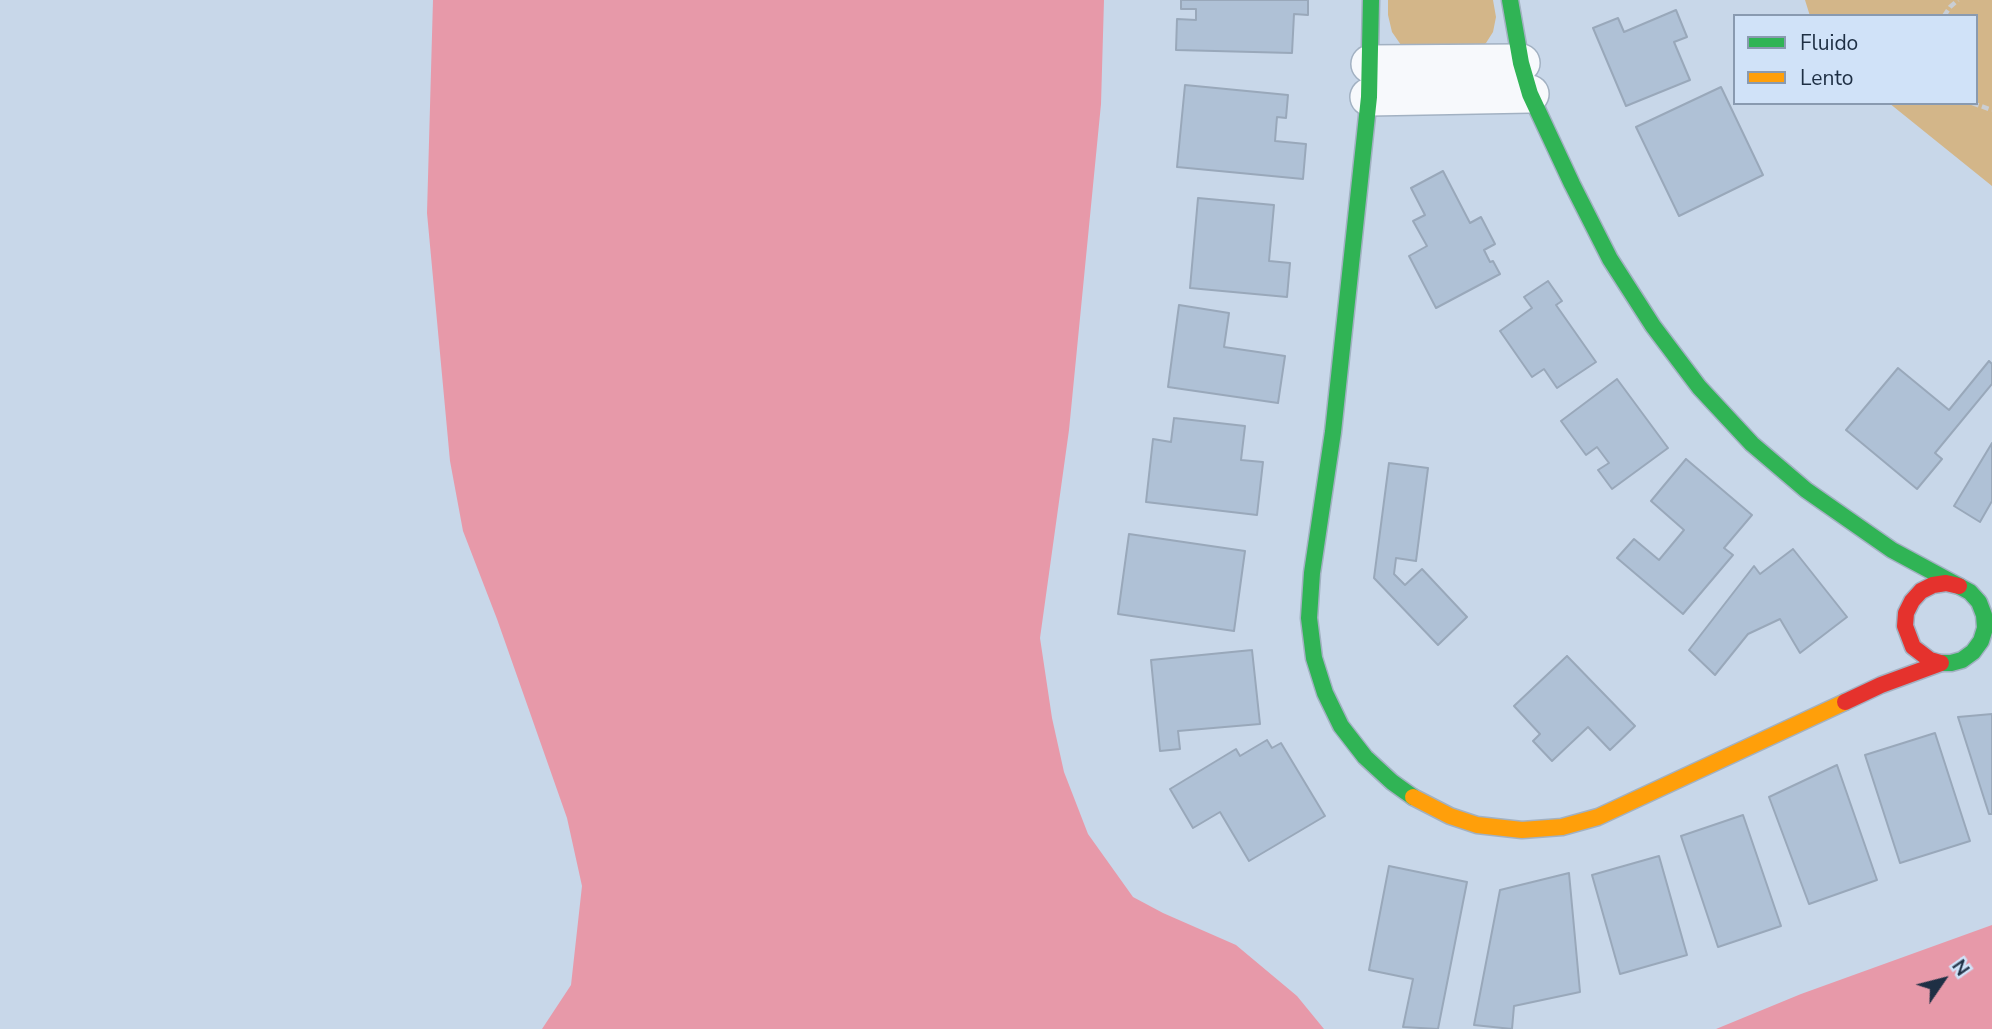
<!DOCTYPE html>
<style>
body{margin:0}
#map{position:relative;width:1992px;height:1029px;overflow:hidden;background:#c8d7e9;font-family:"Nunito Sans",sans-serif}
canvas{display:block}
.legend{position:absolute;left:1733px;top:14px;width:245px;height:91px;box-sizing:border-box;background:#d0e2f8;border:2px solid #899ab0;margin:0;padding:9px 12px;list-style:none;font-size:21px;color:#1e2f44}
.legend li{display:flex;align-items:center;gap:14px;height:35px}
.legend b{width:35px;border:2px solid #899ab0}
.north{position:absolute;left:1908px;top:945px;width:70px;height:70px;-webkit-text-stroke:5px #d0e2f8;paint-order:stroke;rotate:55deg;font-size:19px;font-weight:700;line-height:28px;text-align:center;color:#1e2f44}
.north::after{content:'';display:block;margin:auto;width:24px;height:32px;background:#1e2f44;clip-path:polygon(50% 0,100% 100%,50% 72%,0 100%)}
</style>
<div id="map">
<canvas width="1992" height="1029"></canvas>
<ul class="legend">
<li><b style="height:9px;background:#30b455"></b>Fluido</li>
<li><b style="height:9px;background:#ff9f0a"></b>Lento</li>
</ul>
<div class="north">N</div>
</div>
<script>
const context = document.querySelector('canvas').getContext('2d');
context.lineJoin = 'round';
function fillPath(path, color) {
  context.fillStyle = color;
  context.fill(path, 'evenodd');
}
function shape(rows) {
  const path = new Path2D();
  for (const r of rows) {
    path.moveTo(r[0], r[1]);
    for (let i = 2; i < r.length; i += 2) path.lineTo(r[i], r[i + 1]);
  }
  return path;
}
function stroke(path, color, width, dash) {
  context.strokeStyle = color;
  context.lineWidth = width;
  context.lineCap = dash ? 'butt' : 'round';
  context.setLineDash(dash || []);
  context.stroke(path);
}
fillPath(shape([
 [1388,0,1493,0,1496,17,1493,32,1486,43,1474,52,1415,53,1401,45,1392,32,1388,15],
 [1805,0,1992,0,1992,186,1889,103,1976,103,1976,16,1810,16]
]), '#d3b689');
fillPath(shape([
 [433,0,1104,0,1101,104,1069,430,1040,638,1052,718,1064,772,1088,834,1133,897,1163,913,1236,945,1297,996,1324,1029,542,1029,571,985,582,886,567,818,497,619,463,531,450,461,427,213],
 [1992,925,1992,1029,1716,1029,1801,994]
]), '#e799a9');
const building = shape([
 [1181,0,1308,0,1308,15,1294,14,1292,53,1176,50,1177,19,1196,20,1196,9,1181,9,1181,0],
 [1676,10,1687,37,1674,42,1690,80,1626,106,1593,28,1618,18,1624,32,1676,10],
 [1185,85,1288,95,1286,118,1277,117,1275,141,1306,144,1303,179,1177,167,1185,85],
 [1721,87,1763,175,1679,216,1636,127,1721,87],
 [1443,171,1470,223,1481,217,1495,244,1484,250,1490,262,1493,261,1500,274,1436,308,1409,256,1427,246,1413,221,1425,215,1411,188,1443,171],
 [1198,198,1274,205,1269,261,1290,263,1287,297,1190,288,1198,198],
 [1548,281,1562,301,1556,305,1596,362,1557,388,1544,369,1532,377,1500,331,1532,308,1524,297,1548,281],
 [1179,305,1229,313,1224,347,1285,356,1278,403,1168,387,1179,305],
 [1989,361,1992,364,1992,384,1935,453,1942,459,1917,489,1846,430,1898,368,1949,410,1989,361],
 [1617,379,1668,448,1612,489,1598,470,1609,463,1597,447,1586,455,1561,421,1617,379],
 [1174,418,1245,426,1241,460,1263,462,1257,515,1146,502,1153,439,1171,442,1174,418],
 [1992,443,1992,501,1980,522,1954,506,1992,443],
 [1686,459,1752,515,1724,548,1733,555,1683,614,1617,558,1634,539,1659,560,1684,530,1651,501,1686,459],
 [1389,463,1428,468,1416,561,1396,558,1394,574,1405,585,1422,569,1467,617,1438,645,1374,578,1389,463],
 [1129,534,1245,551,1234,631,1118,614,1129,534],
 [1793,549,1847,617,1800,653,1780,619,1748,634,1715,675,1689,650,1754,566,1760,574,1793,549],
 [1252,650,1260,724,1178,731,1180,749,1160,751,1151,660,1252,650],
 [1567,656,1635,726,1610,750,1588,727,1552,761,1533,741,1540,734,1514,706,1567,656],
 [1992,714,1992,814,1989,814,1958,717,1992,714],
 [1935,733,1970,841,1900,863,1865,755,1935,733],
 [1267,740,1272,748,1281,743,1325,816,1249,861,1220,812,1193,828,1170,789,1236,749,1240,756,1267,740],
 [1837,765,1877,880,1809,904,1769,797,1837,765],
 [1743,815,1781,926,1718,947,1681,836,1743,815],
 [1659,856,1687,955,1620,974,1592,875,1659,856],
 [1389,866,1467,882,1438,1029,1403,1027,1413,979,1369,970,1389,866],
 [1569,873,1580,992,1514,1006,1512,1029,1474,1025,1500,890,1569,873]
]);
fillPath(building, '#afc1d6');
stroke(building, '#99a8ba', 2);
const street = shape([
 [1370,64,1521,63],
 [1369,97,1530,94]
]);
const fast = shape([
 [1371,0,1369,97,1333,432,1312,573,1309,618,1314,658,1325,693,1341,726,1365,757,1392,782,1413,797],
 [1510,0,1521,63,1530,94,1572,184,1610,259,1653,326,1699,387,1752,444,1806,490,1892,550,1970,592,1979,602,1984,615,1985,628,1981,641,1973,652,1962,660,1951,663,1940,663]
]);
const slow = shape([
 [1413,797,1450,816,1477,825,1522,830,1562,827,1598,817,1845,702]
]);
const jam = shape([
 [1940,663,1930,660,1913,647,1905,626,1906,613,1912,601,1921,591,1933,585,1946,583,1959,586],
 [1845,702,1881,685,1941,663]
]);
stroke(street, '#a2b1c2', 40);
stroke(fast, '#a2b1c2', 19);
stroke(slow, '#a2b1c2', 19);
stroke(jam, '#a2b1c2', 19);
stroke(shape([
 [1944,16,1950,7,1958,0],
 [1972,103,1992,110]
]), '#caced4', 4.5, [7, 3.5]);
stroke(street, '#f7f9fc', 37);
stroke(fast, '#30b455', 16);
stroke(slow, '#ff9f0a', 16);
stroke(jam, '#e5322d', 16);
</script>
